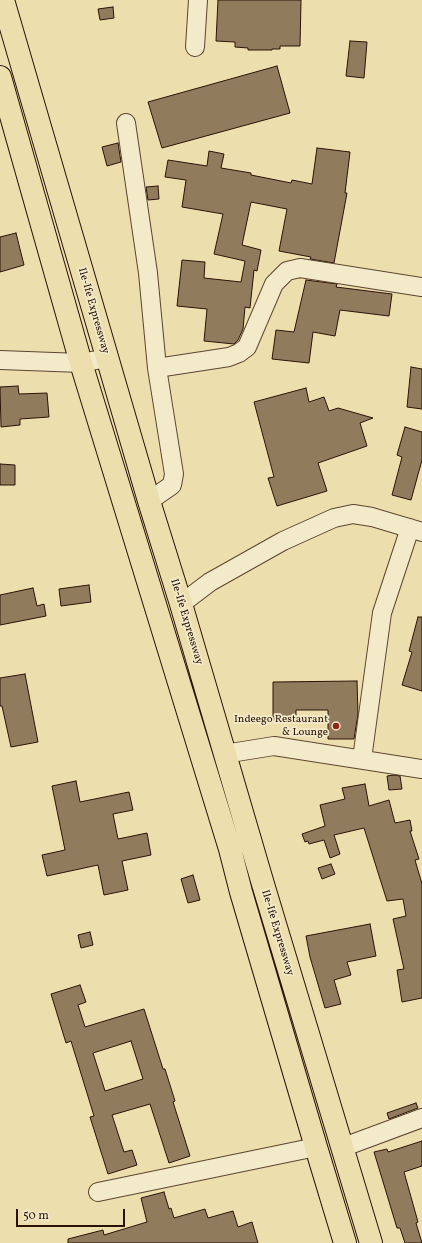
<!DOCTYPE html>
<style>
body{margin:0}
#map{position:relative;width:422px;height:1243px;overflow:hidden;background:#eddead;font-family:Vollkorn,serif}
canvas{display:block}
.scale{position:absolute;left:16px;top:1209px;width:109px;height:18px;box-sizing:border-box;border:2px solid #2b1207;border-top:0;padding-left:5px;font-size:12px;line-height:14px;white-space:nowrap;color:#2b1207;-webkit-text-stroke:3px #f3eaca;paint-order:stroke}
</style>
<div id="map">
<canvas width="422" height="1243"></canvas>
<div class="scale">50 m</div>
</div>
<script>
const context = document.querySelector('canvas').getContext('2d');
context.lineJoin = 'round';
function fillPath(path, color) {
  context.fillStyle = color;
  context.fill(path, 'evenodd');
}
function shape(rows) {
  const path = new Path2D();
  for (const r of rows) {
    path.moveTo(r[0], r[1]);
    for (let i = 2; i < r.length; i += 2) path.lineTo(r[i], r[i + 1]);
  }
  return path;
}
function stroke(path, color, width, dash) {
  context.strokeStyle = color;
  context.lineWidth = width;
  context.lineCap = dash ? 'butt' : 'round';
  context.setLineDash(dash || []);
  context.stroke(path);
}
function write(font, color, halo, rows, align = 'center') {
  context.font = font + ' Vollkorn,serif';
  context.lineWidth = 3.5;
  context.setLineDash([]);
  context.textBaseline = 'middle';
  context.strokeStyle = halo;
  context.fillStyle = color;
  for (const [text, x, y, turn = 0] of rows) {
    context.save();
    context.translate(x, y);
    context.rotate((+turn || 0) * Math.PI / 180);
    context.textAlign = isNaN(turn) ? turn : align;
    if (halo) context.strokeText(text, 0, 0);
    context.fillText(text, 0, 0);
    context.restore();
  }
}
const building = shape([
 [218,0,301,0,300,46,280,46,280,49,272,49,272,50,248,50,248,48,235,47,235,42,216,41,218,0],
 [113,7,114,18,100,20,98,9,113,7],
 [350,41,367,42,364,78,346,76,350,41],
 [277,66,290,113,162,148,148,102,277,66],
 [118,143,121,162,107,166,102,147,118,143],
 [317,148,350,152,345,193,347,193,334,263,310,259,311,257,279,251,287,209,251,202,242,245,261,250,257,271,254,270,250,308,245,307,243,329,238,340,234,344,204,341,207,309,177,306,182,260,205,262,204,278,241,282,245,261,214,254,223,214,182,207,186,180,165,177,168,160,207,166,209,151,224,154,221,168,251,173,251,175,291,183,292,180,312,184,317,148],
 [158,186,159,199,148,200,146,187,158,186],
 [16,233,24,265,0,272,0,237,16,233],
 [306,280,337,284,336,287,392,294,389,316,340,310,335,336,313,332,309,363,272,359,276,330,294,332,306,280],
 [411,367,422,369,422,409,407,407,411,367],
 [18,386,19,394,47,393,49,417,20,419,20,425,1,427,0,387,18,386],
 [306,388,309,402,324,397,329,411,338,408,373,418,360,423,367,446,318,463,327,491,277,506,268,478,274,477,254,402,306,388],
 [405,427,422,432,422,460,411,500,392,495,402,457,397,455,405,427],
 [0,464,15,465,15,485,0,485,0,464],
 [89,585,91,602,61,606,59,589,89,585],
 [33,588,37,606,44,604,46,616,0,625,0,595,33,588],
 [418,617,422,617,422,691,402,685,412,652,409,651,418,617],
 [25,674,38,742,11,747,2,706,0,706,0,678,25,674],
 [357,681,358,714,354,739,328,739,328,710,296,710,296,720,273,720,273,682,357,681],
 [394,775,400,776,402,789,389,790,387,776,394,775],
 [76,781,80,802,129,792,133,810,113,814,118,839,147,833,151,855,122,861,128,890,104,895,98,865,47,876,42,855,65,850,52,786,76,781],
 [365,784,369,806,389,800,395,823,410,820,412,831,410,831,419,859,415,860,422,884,422,998,402,1002,397,970,404,969,393,919,406,916,403,899,387,901,364,828,334,835,340,854,330,858,324,840,309,844,308,841,305,842,302,834,325,826,320,805,345,799,342,788,365,784],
 [331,864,335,874,322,879,318,868,331,864],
 [193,875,200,900,188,903,181,879,193,875],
 [370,924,376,956,347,962,351,975,334,980,341,1004,325,1008,310,957,306,936,370,924],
 [90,932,93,945,81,948,78,935,90,932],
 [80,985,86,1002,78,1005,85,1027,144,1009,163,1069,165,1069,175,1101,173,1102,190,1156,169,1163,150,1104,112,1115,124,1152,132,1150,137,1165,108,1174,90,1117,94,1116,71,1041,66,1043,51,994,80,985],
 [131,1041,143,1079,105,1091,93,1053,131,1041],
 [416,1103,418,1108,389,1119,387,1113,416,1103],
 [422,1141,422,1166,404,1172,418,1222,416,1223,422,1243,405,1243,400,1228,397,1228,374,1152,387,1149,388,1152,422,1141],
 [164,1192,169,1209,171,1208,174,1218,205,1209,208,1218,233,1211,238,1227,252,1222,258,1243,68,1243,68,1239,103,1230,104,1235,147,1222,141,1198,164,1192]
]);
fillPath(building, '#907c5d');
stroke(building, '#2b1207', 1);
const minor = shape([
 [195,47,198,0],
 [126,123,148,273,157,368,174,474,172,485,149,501],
 [0,360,81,363,107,358],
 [157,368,229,357,239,353,247,347,274,284,287,271,300,268,422,287],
 [181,604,210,582,283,541,334,518,353,514,372,517,422,532],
 [224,754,274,746,422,769],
 [362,759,382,613,410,528],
 [341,1148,422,1118],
 [98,1192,316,1147]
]);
const major = shape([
 [3,0,149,501,181,604,263,884,371,1243],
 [0,77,81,363,230,849,241,892,316,1147,345,1243]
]);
stroke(minor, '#5c4530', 20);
stroke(major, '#2b1207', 24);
stroke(minor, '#f3eaca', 18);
stroke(major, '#eddead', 22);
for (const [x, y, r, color] of [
 [336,726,4,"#8f2418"]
]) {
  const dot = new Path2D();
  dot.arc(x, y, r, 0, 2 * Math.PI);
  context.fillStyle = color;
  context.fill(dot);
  stroke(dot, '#f3eaca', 1.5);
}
write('11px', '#2b1207', '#f3eaca', [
 ["Ile-Ife Expressway",93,311,74],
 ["Ile-Ife Expressway",186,622,73],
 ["Ile-Ife Expressway",277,933,73]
]);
write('11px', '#2b1207', '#f3eaca', [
 ["Indeego Restaurant",328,720],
 ["& Lounge",328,733]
], 'right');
</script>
